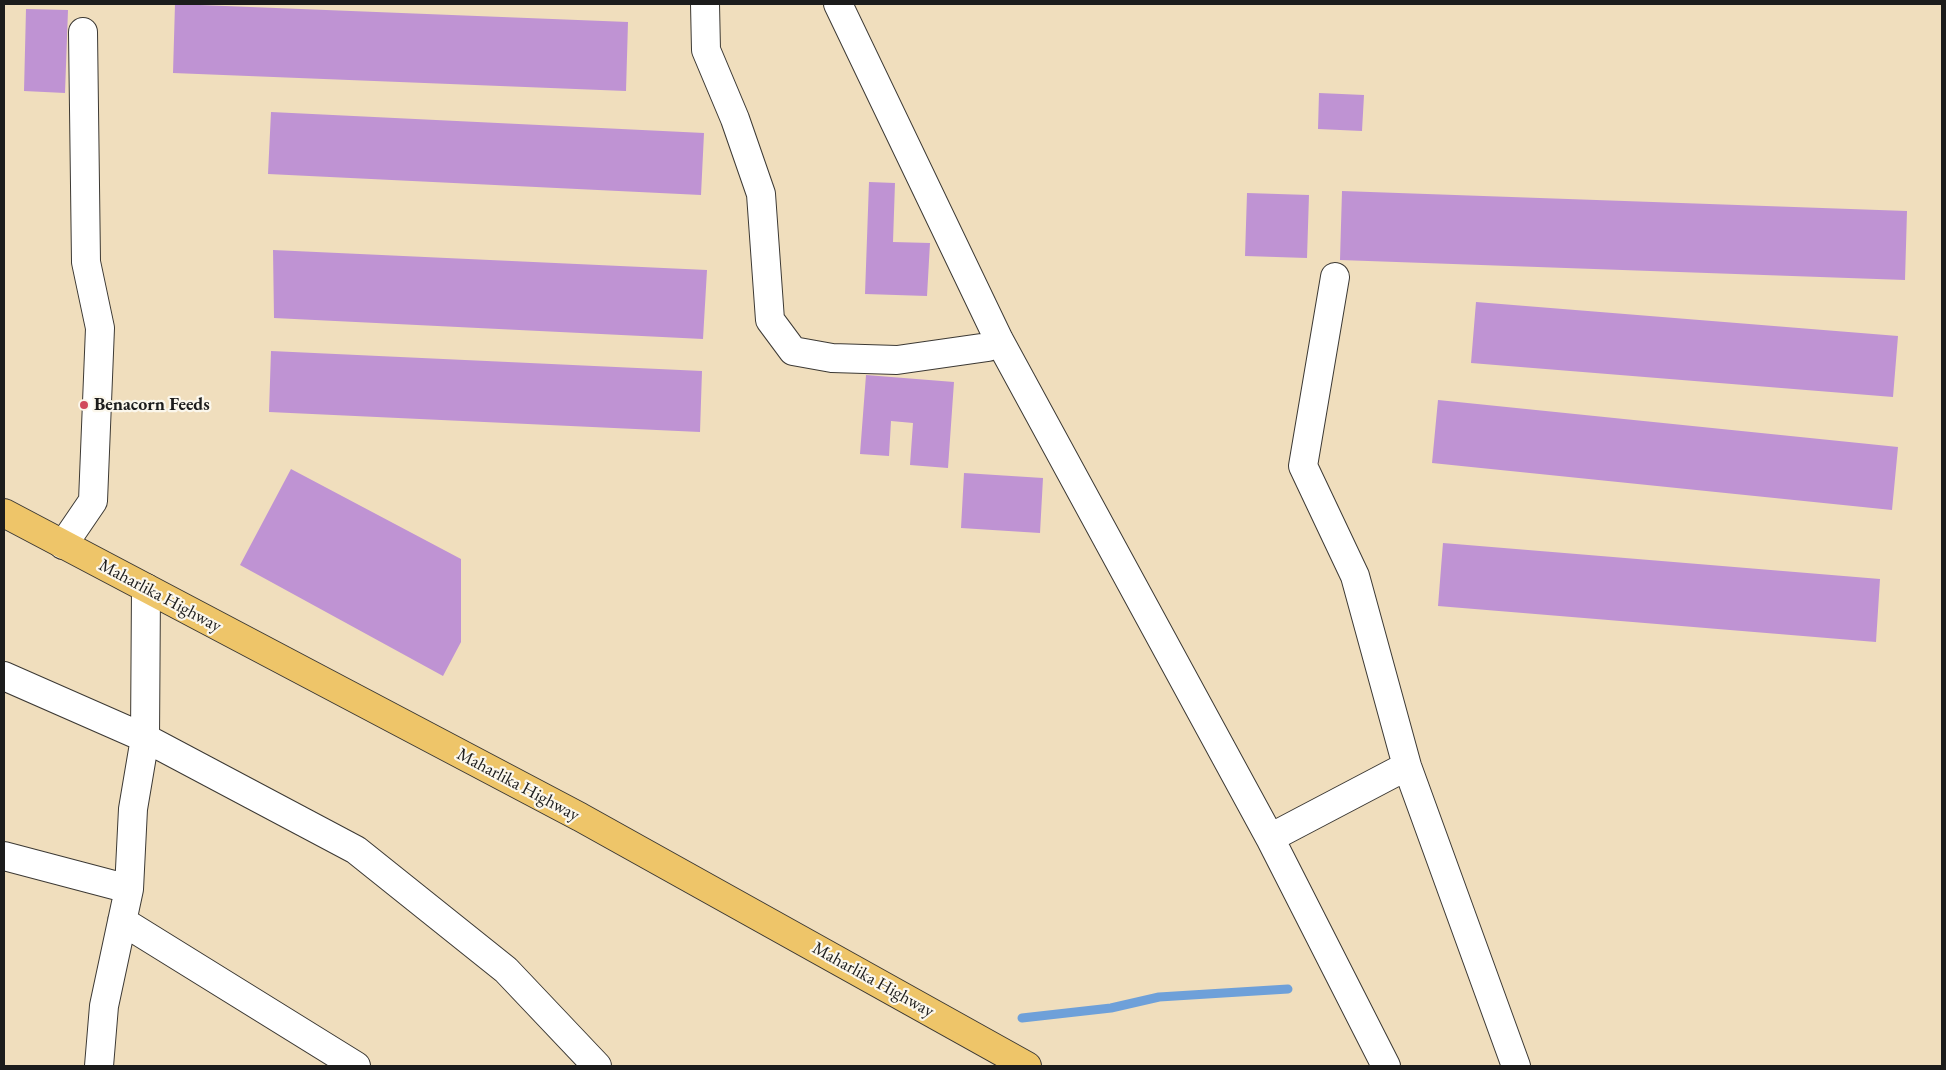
<!DOCTYPE html>
<style>
body{margin:0}
#map{position:relative;width:1946px;height:1070px;overflow:hidden;background:#f0debd;font-family:"EB Garamond",serif}
canvas{display:block}
.frame{position:absolute;inset:0;border:5px solid #1c1c1c;pointer-events:none}
</style>
<div id="map">
<canvas width="1946" height="1070"></canvas>
<div class="frame"></div>
</div>
<script>
const context = document.querySelector('canvas').getContext('2d');
context.lineJoin = 'round';
function shape(rows) {
  const path = new Path2D();
  for (const r of rows) {
    path.moveTo(r[0], r[1]);
    for (let i = 2; i < r.length; i += 2) path.lineTo(r[i], r[i + 1]);
  }
  return path;
}
function stroke(path, color, width, dash) {
  context.strokeStyle = color;
  context.lineWidth = width;
  context.lineCap = dash ? 'butt' : 'round';
  context.setLineDash(dash || []);
  context.stroke(path);
}
function fillPath(path, color) {
  context.fillStyle = color;
  context.fill(path, 'evenodd');
}
function write(font, color, halo, rows, align = 'center') {
  context.font = font + ' "EB Garamond",serif';
  context.lineWidth = 4.5;
  context.setLineDash([]);
  context.textBaseline = 'middle';
  context.strokeStyle = halo;
  context.fillStyle = color;
  for (const [text, x, y, turn = 0] of rows) {
    context.save();
    context.translate(x, y);
    context.rotate((+turn || 0) * Math.PI / 180);
    context.textAlign = isNaN(turn) ? turn : align;
    if (halo) context.strokeText(text, 0, 0);
    context.fillText(text, 0, 0);
    context.restore();
  }
}
stroke(shape([
 [1022,1018,1111,1008,1159,997,1288,989]
]), '#6ea0d9', 9);
fillPath(shape([
 [175,4,628,22,626,91,173,73],
 [26,9,68,10,65,93,24,91],
 [1319,93,1364,95,1362,131,1318,129],
 [271,112,704,133,701,195,268,174],
 [869,182,895,183,893,242,930,243,927,296,865,294],
 [1342,191,1907,211,1905,280,1340,260],
 [1247,193,1309,195,1307,258,1245,256],
 [273,250,707,270,703,339,274,318],
 [1476,302,1898,336,1893,397,1471,363],
 [271,351,702,371,700,432,269,412],
 [866,375,954,382,948,468,910,465,913,423,891,421,889,456,860,454],
 [1438,400,1898,447,1892,510,1432,463],
 [291,469,461,559,461,642,443,676,240,565],
 [964,473,1043,478,1040,533,961,528],
 [1443,543,1880,579,1876,642,1438,606]
]), '#bf93d3');
const minor = shape([
 [705,4,706,50,735,119,761,194,770,320,793,351,832,358,897,360,988,347,999,340],
 [838,4,999,340,1270,838,1386,1066],
 [1335,277,1303,466,1355,576,1407,766,1516,1066],
 [63,545,93,501,100,328,86,262,83,32],
 [4,676,145,738,356,850,506,970,597,1066],
 [1270,838,1407,766],
 [4,856,129,889],
 [122,921,356,1066],
 [99,1066,104,1006,129,889,133,809,145,738,146,588]
]);
const highway = shape([
 [4,513,580,817,1027,1066]
]);
stroke(minor, '#3c3934', 30);
stroke(highway, '#3c3934', 30);
stroke(minor, '#fff', 28);
stroke(highway, '#eec569', 28);
for (const [x, y, r, color] of [
 [84,405,5,"#d1495b"]
]) {
  const dot = new Path2D();
  dot.arc(x, y, r, 0, 2 * Math.PI);
  context.fillStyle = color;
  context.fill(dot);
  stroke(dot, '#fbf7ec', 2);
}
write('bold 18px', '#1c1c1c', '#fbf7ec', [
 ["Benacorn Feeds",94,405]
], 'left');
write('18px', '#1c1c1c', '#fbf7ec', [
 ["Maharlika Highway",160,596,28],
 ["Maharlika Highway",518,785,28],
 ["Maharlika Highway",873,980,29]
]);
</script>
